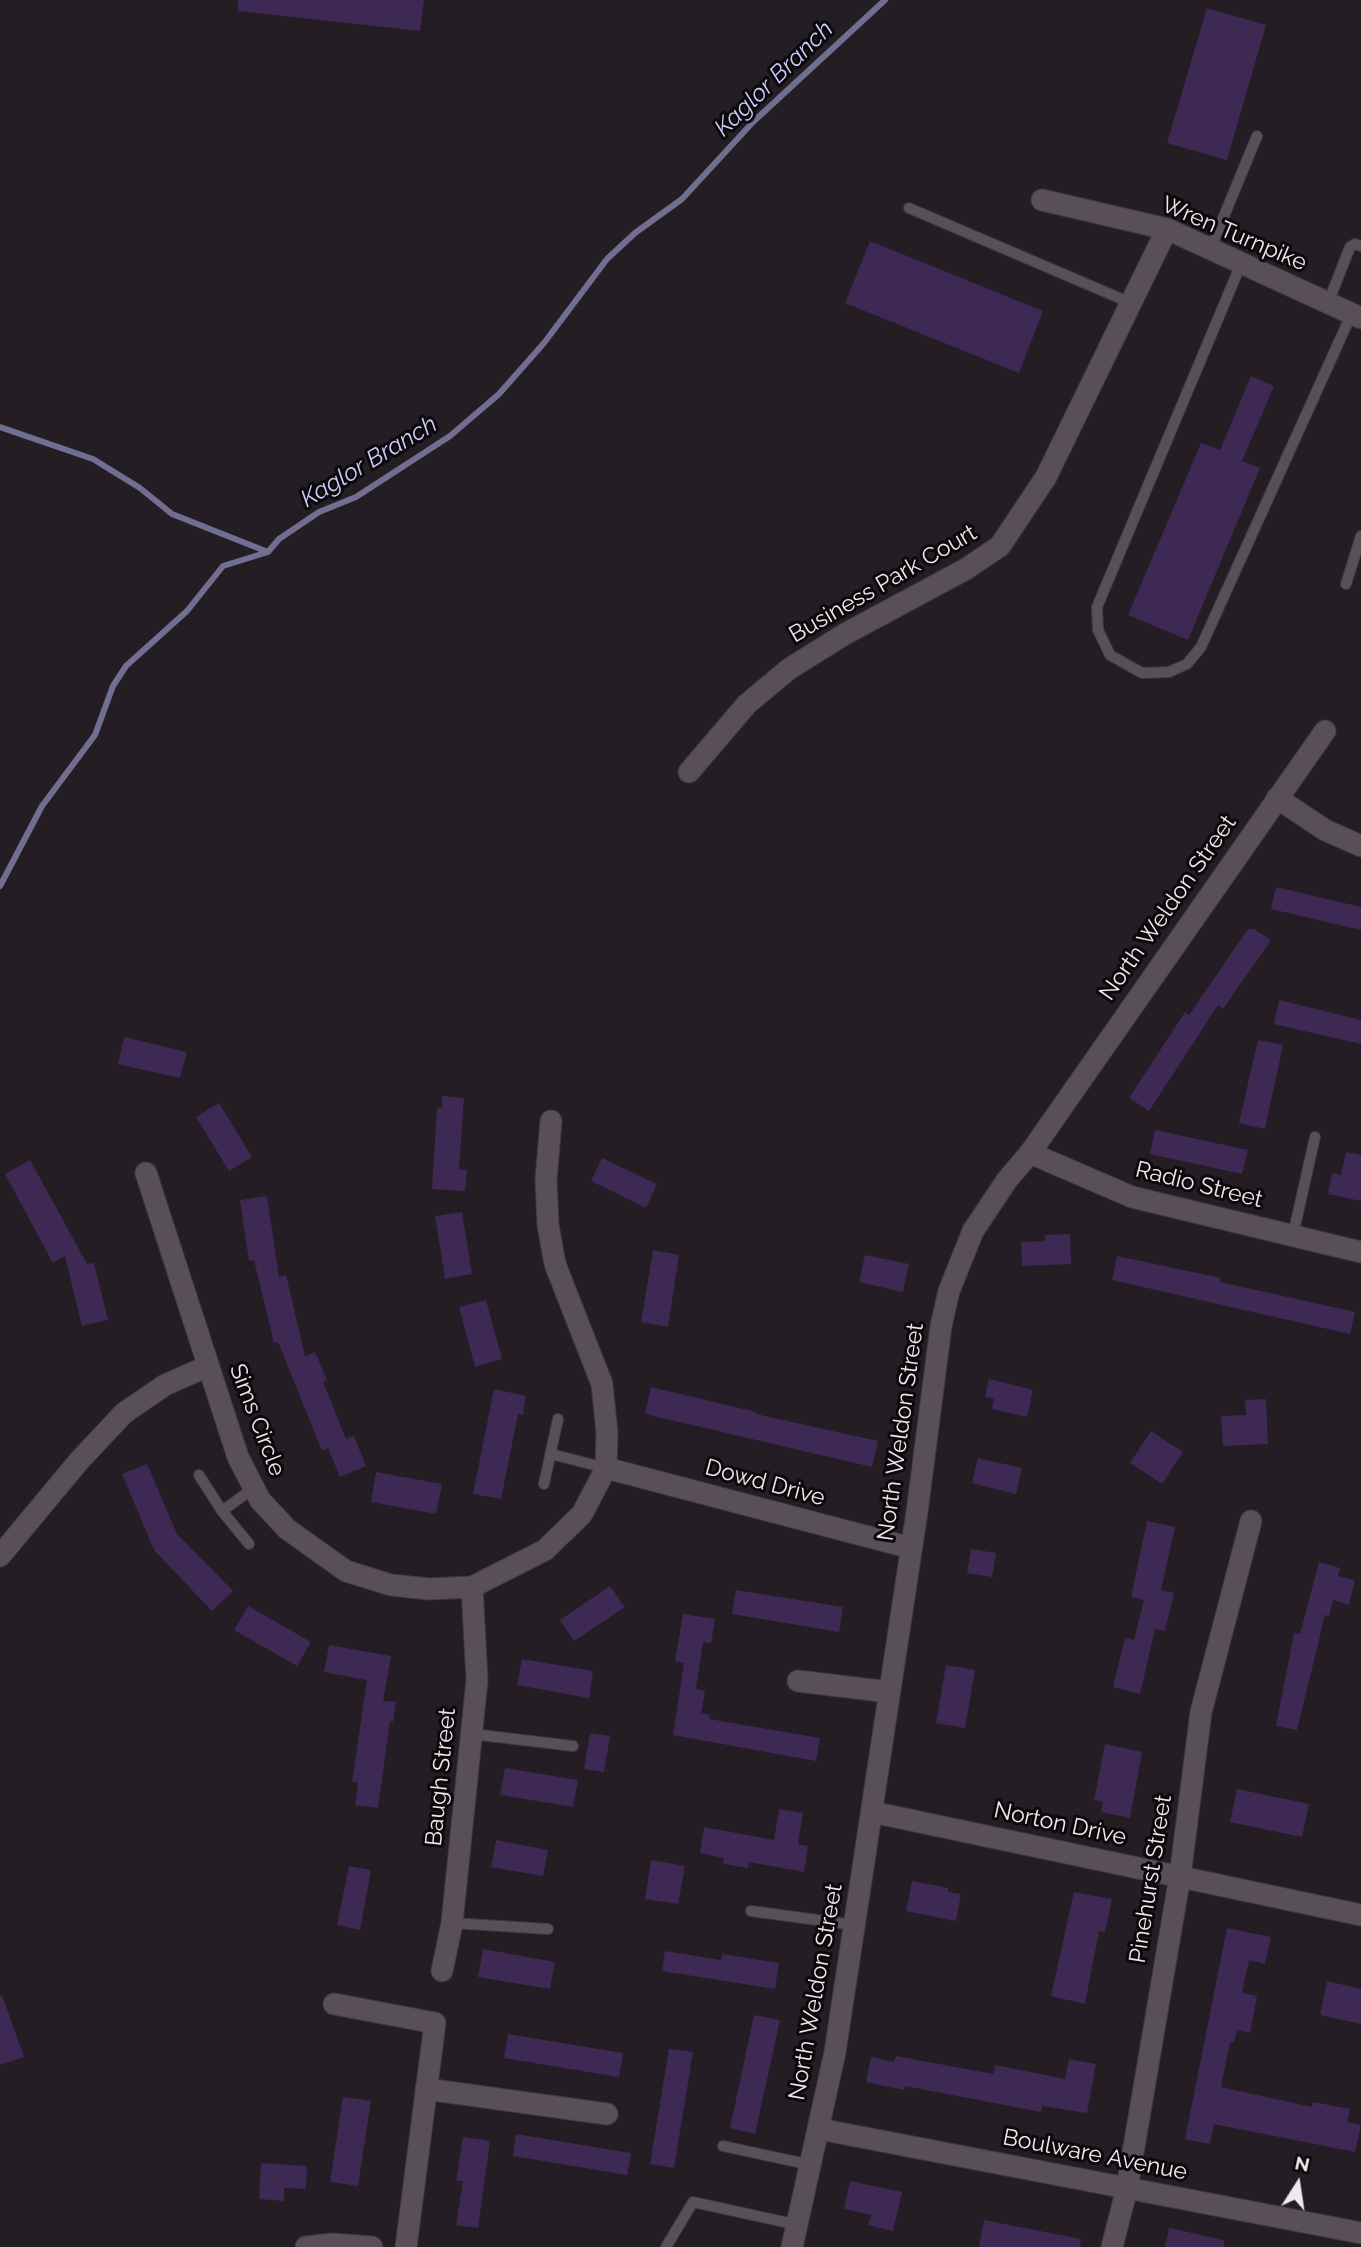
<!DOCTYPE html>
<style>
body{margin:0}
#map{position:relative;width:1361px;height:2247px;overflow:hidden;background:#251d24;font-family:Raleway,sans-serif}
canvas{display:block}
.north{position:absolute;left:1263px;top:2149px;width:70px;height:70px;-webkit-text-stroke:5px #0c080b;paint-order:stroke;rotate:12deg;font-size:19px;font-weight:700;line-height:28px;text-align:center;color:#efe9ee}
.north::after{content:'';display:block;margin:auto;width:24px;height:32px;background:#efe9ee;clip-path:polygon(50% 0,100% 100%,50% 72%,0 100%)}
</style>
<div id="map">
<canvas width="1361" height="2247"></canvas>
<div class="north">N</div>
</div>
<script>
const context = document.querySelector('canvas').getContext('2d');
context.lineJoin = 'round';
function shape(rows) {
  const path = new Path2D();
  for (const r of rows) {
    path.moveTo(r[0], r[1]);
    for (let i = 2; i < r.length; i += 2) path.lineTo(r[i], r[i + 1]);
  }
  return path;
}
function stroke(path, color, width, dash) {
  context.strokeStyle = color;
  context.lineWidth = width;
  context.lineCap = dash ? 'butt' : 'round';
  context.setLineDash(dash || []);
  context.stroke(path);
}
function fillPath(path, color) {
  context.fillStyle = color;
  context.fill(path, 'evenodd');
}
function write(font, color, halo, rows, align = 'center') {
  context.font = font + ' Raleway,sans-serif';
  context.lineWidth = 6;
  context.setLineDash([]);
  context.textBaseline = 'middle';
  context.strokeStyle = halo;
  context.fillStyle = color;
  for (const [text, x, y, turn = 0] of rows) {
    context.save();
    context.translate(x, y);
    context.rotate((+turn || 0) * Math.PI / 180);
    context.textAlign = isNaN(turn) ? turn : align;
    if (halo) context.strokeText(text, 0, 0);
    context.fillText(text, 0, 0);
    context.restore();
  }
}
stroke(shape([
 [0,427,93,459,140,488,172,514,268,552],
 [0,886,42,806,95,735,113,686,126,666,187,611,223,566,268,552,279,539,319,512,356,497,450,436,499,394,544,343,607,259,635,233,682,199,753,122,885,0]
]), '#716f91', 6);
fillPath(shape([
 [238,0,424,0,420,31,238,11],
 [1207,8,1266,25,1227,160,1167,143],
 [870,241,1043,311,1019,373,845,303],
 [1251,376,1274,386,1242,461,1260,468,1188,640,1128,615,1201,443,1220,450],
 [1276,887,1361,907,1361,930,1271,909],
 [1248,929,1254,929,1271,940,1223,1009,1218,1005,1149,1111,1129,1098,1185,1012,1189,1015],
 [1279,1000,1361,1020,1361,1044,1274,1024],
 [124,1037,187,1052,180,1078,118,1064],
 [1258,1040,1283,1045,1265,1129,1239,1123],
 [442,1096,464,1098,459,1169,467,1170,465,1191,432,1189,437,1107,442,1108],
 [219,1103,252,1157,229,1171,196,1117],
 [1155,1130,1248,1150,1242,1174,1150,1154],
 [1346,1152,1361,1155,1361,1201,1328,1194,1332,1173,1341,1175],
 [602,1158,657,1184,646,1208,591,1181],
 [30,1160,87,1264,94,1263,108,1320,82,1326,65,1256,53,1263,5,1174],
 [267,1196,279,1277,286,1275,305,1356,315,1352,327,1380,323,1382,346,1439,354,1436,366,1466,340,1477,328,1448,322,1451,278,1342,274,1343,254,1260,249,1261,240,1200],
 [462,1212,472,1274,445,1279,435,1216],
 [1070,1234,1071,1264,1022,1266,1021,1242,1045,1241,1045,1235],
 [653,1250,679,1255,668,1327,641,1322],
 [865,1255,909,1264,903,1292,859,1282],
 [1117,1256,1221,1278,1220,1282,1355,1312,1350,1334,1112,1280],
 [486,1300,502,1359,475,1367,459,1307],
 [989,1379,1033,1390,1027,1417,992,1409,994,1399,985,1397],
 [651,1387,756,1412,756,1414,878,1441,872,1467,645,1414],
 [494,1389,526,1396,523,1415,518,1414,501,1499,473,1494],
 [1266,1399,1268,1444,1223,1446,1221,1416,1246,1415,1245,1400],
 [1151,1431,1183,1452,1162,1484,1130,1463],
 [978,1458,1022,1468,1016,1494,972,1483],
 [147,1464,177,1534,233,1591,212,1611,154,1550,122,1474],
 [376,1472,442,1484,436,1514,371,1502],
 [1147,1521,1175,1527,1161,1590,1174,1593,1165,1631,1155,1629,1140,1694,1113,1687,1125,1638,1134,1640,1144,1600,1131,1597],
 [971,1549,996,1553,992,1577,967,1573],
 [1319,1562,1340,1568,1338,1576,1355,1580,1349,1605,1333,1600,1329,1616,1325,1615,1297,1730,1276,1726,1294,1633,1300,1634],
 [610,1586,625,1607,574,1641,560,1620],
 [736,1590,843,1607,839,1632,732,1614],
 [248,1606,311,1642,297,1666,234,1630],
 [683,1614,715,1619,711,1643,703,1642,696,1689,705,1691,701,1713,710,1715,709,1719,820,1738,816,1761,673,1735,684,1663,675,1661],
 [329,1645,391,1656,383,1701,396,1702,393,1722,390,1721,378,1808,355,1805,358,1783,352,1782,367,1680,324,1672],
 [522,1659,593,1671,589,1698,517,1685],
 [946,1665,975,1670,965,1728,936,1723],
 [590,1733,610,1736,604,1772,584,1769],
 [1105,1744,1142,1752,1130,1818,1101,1812,1103,1802,1094,1800],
 [505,1768,578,1780,573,1807,500,1795],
 [1237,1789,1309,1804,1302,1837,1230,1822],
 [779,1809,803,1813,798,1844,808,1846,804,1872,749,1862,748,1868,723,1864,724,1858,700,1853,704,1827,774,1840],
 [496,1840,548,1850,543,1876,491,1867],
 [651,1860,685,1866,678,1904,645,1899],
 [349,1866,371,1870,360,1930,337,1925],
 [912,1881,948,1888,948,1892,961,1894,956,1921,906,1911],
 [1074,1892,1112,1899,1105,1932,1099,1931,1085,2004,1051,1996],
 [1227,1928,1271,1937,1265,1964,1249,1960,1242,1993,1257,1996,1250,2033,1237,2030,1234,2043,1230,2042,1221,2087,1312,2107,1313,2102,1350,2109,1347,2122,1361,2125,1355,2152,1214,2124,1210,2144,1185,2139],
 [483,1949,555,1962,550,1989,478,1977],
 [665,1951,721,1960,722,1954,779,1963,775,1989,662,1971],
 [1327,1981,1361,1989,1361,2024,1320,2015],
 [2,1995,24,2057,0,2065,0,1996],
 [754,2015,780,2020,755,2134,730,2128],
 [508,2034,623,2053,619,2077,504,2058],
 [669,2049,693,2052,674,2168,650,2164],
 [896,2056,993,2074,995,2065,1065,2079,1069,2059,1096,2064,1087,2113,1042,2106,1041,2112,905,2086,904,2090,866,2082,871,2057,894,2062],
 [343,2097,371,2101,358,2186,330,2182],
 [516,2134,631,2153,627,2175,513,2156],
 [463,2137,490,2141,478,2228,456,2225,463,2181,456,2181],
 [261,2163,307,2166,306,2189,284,2188,284,2201,259,2199],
 [850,2181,902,2192,893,2231,868,2225,871,2215,844,2209],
 [984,2220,1081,2239,1080,2247,979,2247],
 [1169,2228,1224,2240,1224,2247,1165,2247]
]), '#3e2854');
const lane = shape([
 [909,208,1131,303],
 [1210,250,1257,136],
 [1241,264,1097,607,1098,630,1110,655,1142,673,1169,672,1187,664,1201,647,1352,313],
 [1328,303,1350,247,1355,244,1361,246],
 [1346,584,1361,536],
 [1293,1235,1315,1137],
 [551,1454,606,1468],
 [199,1475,222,1511,254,1488],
 [544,1484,558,1419],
 [222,1511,249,1544],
 [472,1734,573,1746],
 [751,1911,854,1925],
 [452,1923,548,1929],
 [723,2146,811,2165],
 [666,2247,693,2202,798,2225]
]);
const street = shape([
 [1042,200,1167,229,1361,318],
 [689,772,747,704,789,669,845,634,966,569,1000,546,1046,477,1167,229],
 [1277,798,1325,830,1361,846],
 [1030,1153,1325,731],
 [146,1173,238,1457,260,1500,287,1529,346,1571,391,1585,429,1589,472,1587,545,1550,582,1514,606,1468,607,1433,602,1384,555,1264,548,1225,546,1180,551,1121],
 [606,1468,911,1548],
 [0,1556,79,1461,124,1413,165,1385,208,1366],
 [798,1681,889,1692],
 [872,1812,1361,1915],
 [442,1971,452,1923,477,1680,472,1587],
 [334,2004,435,2023,406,2247],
 [426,2089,607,2114],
 [819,2129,1361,2233],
 [306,2247,332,2244,372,2247],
 [1112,2247,1127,2188,1180,1876,1201,1712,1251,1521]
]);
const secondary = shape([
 [792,2247,835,2052,917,1512,941,1326,949,1291,973,1231,1007,1180,1030,1153,1132,1197,1361,1252]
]);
stroke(lane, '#40393e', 12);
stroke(street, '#40393e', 23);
stroke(secondary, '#40393e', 23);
stroke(lane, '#594f58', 10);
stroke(street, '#594f58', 21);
stroke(secondary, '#594f58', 21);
write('23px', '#efe9ee', '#0c080b', [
 ["Wren Turnpike",1234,234,23],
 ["Business Park Court",883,584,-30],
 ["North Weldon Street",1168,908,-55],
 ["Radio Street",1199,1185,14],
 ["Sims Circle",257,1420,69],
 ["North Weldon Street",901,1432,-82],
 ["Dowd Drive",765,1483,15],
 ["Baugh Street",441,1777,-84],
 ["Norton Drive",1060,1824,12],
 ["Pinehurst Street",1151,1879,-81],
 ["North Weldon Street",816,1992,-80],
 ["Boulware Avenue",1095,2155,11]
]);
write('italic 24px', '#cacdfc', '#0c080b', [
 ["Kaglor Branch",774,79,-44],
 ["Kaglor Branch",369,462,-31]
]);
</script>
